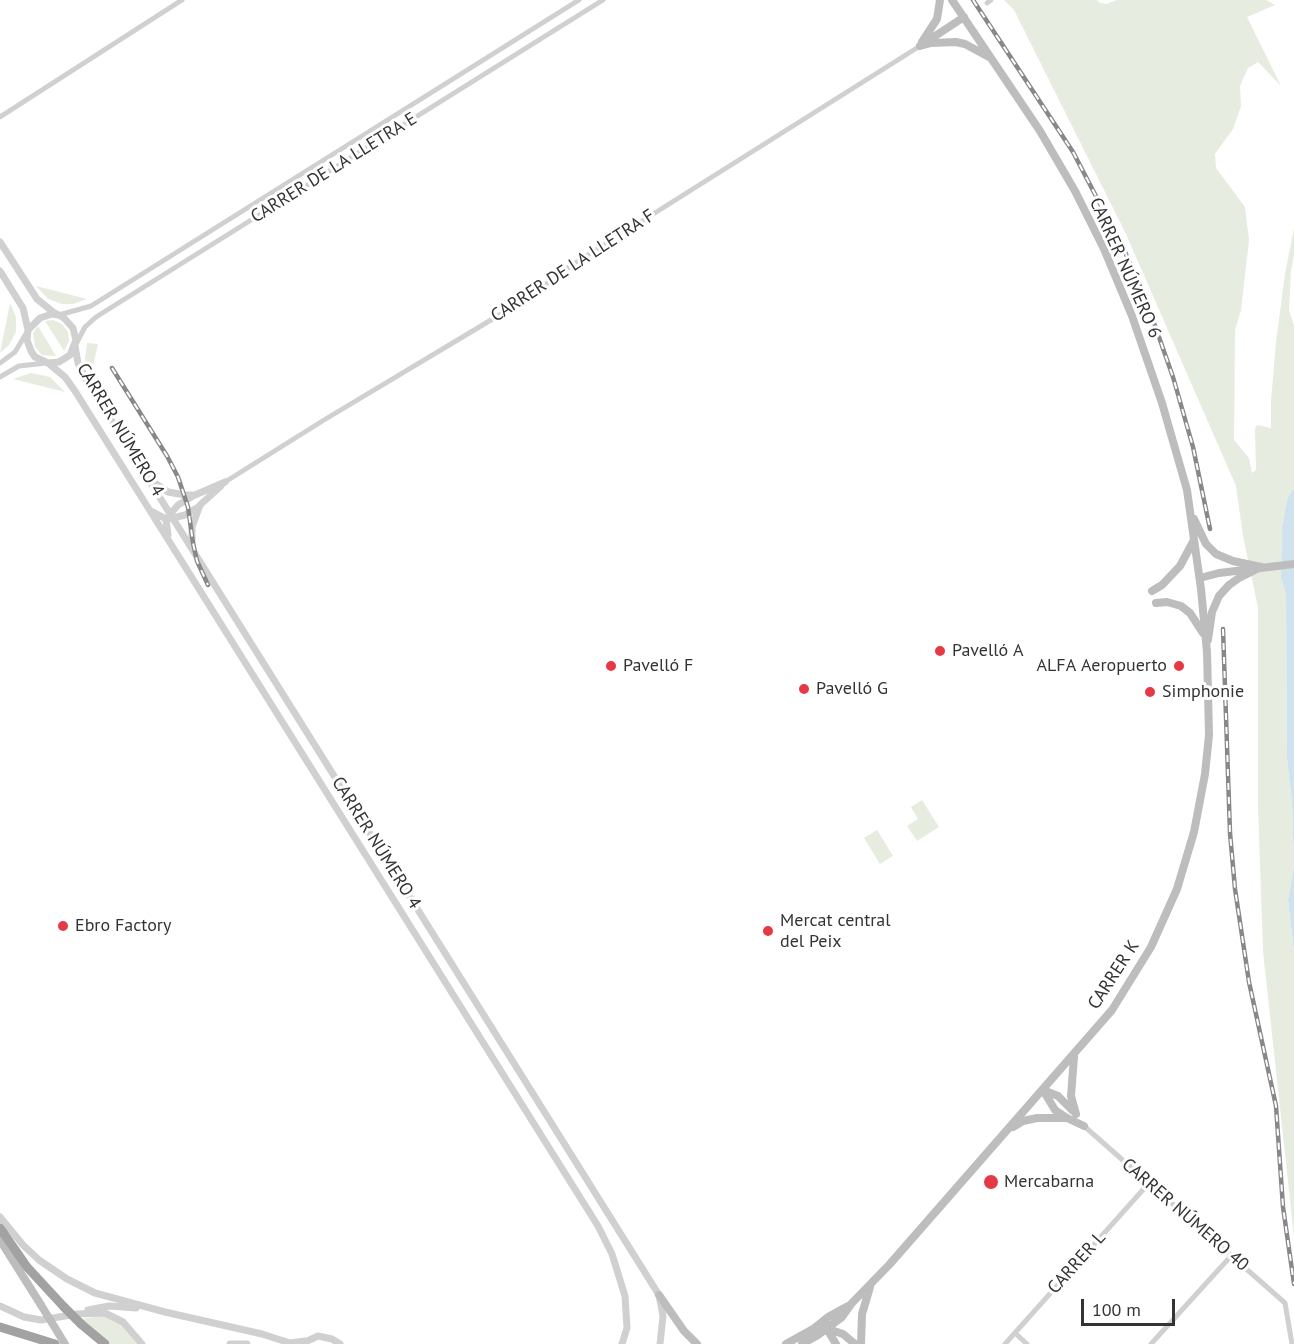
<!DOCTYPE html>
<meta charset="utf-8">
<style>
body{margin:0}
#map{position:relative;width:1294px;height:1344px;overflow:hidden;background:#fff;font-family:"PT Sans",sans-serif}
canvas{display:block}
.scale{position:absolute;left:1081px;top:1299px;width:94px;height:27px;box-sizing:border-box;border:3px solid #333;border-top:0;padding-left:8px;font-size:18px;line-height:21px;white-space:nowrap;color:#333;-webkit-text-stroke:4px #fff;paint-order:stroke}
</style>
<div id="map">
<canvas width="1294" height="1344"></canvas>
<div class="scale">100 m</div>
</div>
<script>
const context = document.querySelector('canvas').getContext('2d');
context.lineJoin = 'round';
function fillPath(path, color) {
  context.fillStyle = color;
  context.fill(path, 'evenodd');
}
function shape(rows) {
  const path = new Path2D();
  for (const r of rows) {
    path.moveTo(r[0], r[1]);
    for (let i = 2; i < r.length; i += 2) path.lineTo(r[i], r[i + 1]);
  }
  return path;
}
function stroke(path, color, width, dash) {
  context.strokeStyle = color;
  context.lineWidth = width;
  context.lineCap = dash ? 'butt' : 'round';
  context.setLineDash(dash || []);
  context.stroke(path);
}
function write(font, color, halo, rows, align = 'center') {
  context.font = font + ' "PT Sans",sans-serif';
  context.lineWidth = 6;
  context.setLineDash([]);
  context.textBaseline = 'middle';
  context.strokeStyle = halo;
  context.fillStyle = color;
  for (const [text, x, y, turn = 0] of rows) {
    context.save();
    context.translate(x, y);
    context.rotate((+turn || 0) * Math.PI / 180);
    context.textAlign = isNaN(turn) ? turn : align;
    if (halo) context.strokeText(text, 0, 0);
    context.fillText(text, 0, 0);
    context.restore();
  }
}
fillPath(shape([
 [1004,0,1097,0,1100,3,1107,4,1117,0,1266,0,1275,5,1247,17,1281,86,1258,62,1248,68,1240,86,1241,106,1233,129,1215,154,1216,168,1245,207,1249,240,1241,310,1235,330,1234,440,1249,458,1252,473,1256,470,1255,429,1257,425,1271,428,1271,401,1276,342,1285,274,1294,228,1294,255,1291,270,1289,310,1294,325,1294,488,1287,499,1282,528,1281,579,1286,594,1287,759,1292,802,1294,866,1288,900,1294,952,1294,1237,1263,951,1258,806,1258,608,1243,536,1236,486,1126,234,1014,10],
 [36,286,87,299,73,304,62,304,48,299],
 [10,303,16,317,16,332,9,345,0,353],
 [53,320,62,324,68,332,69,341,64,351,45,321],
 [38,326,56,356,42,355,35,347,33,333],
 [87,343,98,344,91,375,85,359],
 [31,373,50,377,65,392,13,379],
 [922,800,939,827,917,841,907,826,918,819,911,807],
 [877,830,893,856,880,864,864,838],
 [101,1316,107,1317,120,1324,138,1344,111,1344,81,1319]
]), '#e6ecdf');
fillPath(shape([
 [1294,488,1294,952,1288,900,1294,866,1292,802,1287,759,1286,594,1281,579,1282,528,1287,499]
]), '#cfe2ee');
stroke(shape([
 [987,3,991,0],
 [0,117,182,0],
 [59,315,91,306,579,0],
 [76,344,85,327,96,317,603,0],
 [0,363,15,352,27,332],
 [0,377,19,366,46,363],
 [225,482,324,420,526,299,569,267,920,46],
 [1084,1126,1285,1303,1292,1344],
 [1015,1333,1027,1344],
 [1005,1344,1149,1183],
 [1151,1344,1231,1256]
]), '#d0d0d0', 5);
stroke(shape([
 [0,242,37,299,53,312,64,318,73,328,76,340,70,355,59,362,48,363,35,357,31,351,27,340,28,330,40,318,52,314,59,315],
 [0,271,23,308,28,330],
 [75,346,78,363,85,378,659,1295,663,1316,660,1344],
 [48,363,65,377,75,391,598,1226,612,1254,625,1296,627,1328,622,1344],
 [153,482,168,492,185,495,195,495,225,482],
 [153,512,166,519,173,518,185,515,200,506],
 [168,535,166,519,178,505,193,496],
 [192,545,192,527,200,505,221,486],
 [0,1217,23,1245,39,1260,67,1279,95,1293,165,1312,262,1334,290,1343,305,1341],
 [0,1306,24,1317,41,1320,77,1314,105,1313,123,1322,142,1344],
 [88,1310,109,1306,136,1308],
 [230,1344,247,1344],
 [301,1344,318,1336,332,1339,340,1344]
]), '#d0d0d0', 7);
stroke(shape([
 [922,42,937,19,940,0],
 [926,42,964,17],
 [920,46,931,43,956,42,965,44,989,57],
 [1194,519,1206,544,1216,554,1233,561,1261,567],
 [1200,578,1219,573,1294,564],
 [1152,591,1162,585,1180,566,1194,540],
 [1156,603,1167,602,1181,606,1190,613,1203,633],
 [1208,640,1212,612,1219,596,1229,585,1239,578,1261,567],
 [1074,1057,1071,1096,1076,1114],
 [1043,1090,1055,1110,1067,1118,1084,1126],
 [1043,1090,1058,1096,1073,1111],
 [1013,1127,1023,1121,1037,1118,1067,1118],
 [0,1240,41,1305],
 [659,1295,684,1331,697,1344],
 [829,1325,828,1331,836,1344],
 [825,1328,843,1334,855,1344],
 [786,1344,813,1329,828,1317,848,1306],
 [802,1344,818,1335,842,1317,852,1303,889,1265,1112,1010,1151,947,1177,889,1194,832,1205,774,1209,735,1208,692,1207,652,1201,589,1187,490,1162,403,1132,316,1104,249,1075,191,1040,131,952,0],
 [861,1344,862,1314,870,1287]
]), '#bdbdbd', 8);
stroke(shape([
 [0,1228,27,1267,64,1307],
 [81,1324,105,1344],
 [0,1327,55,1344]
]), '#a2a2a2', 9);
const rail = shape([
 [973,0,1073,152,1125,252,1146,300,1173,377,1193,447,1210,529],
 [112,368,167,456,178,477,188,507,193,543,197,561,208,585],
 [1223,629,1230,833,1235,889,1249,982,1276,1106,1283,1207,1294,1284]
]);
stroke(rail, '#888', 4.5);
stroke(rail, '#fff', 2, [7]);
stroke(shape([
 [41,1305,65,1344]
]), '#bdbdbd', 8);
stroke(shape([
 [64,1307,81,1324]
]), '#a2a2a2', 9);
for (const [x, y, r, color] of [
 [940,651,6,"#e63946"],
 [611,666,6,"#e63946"],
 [1179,666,6,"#e63946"],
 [804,689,6,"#e63946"],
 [1150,692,6,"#e63946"],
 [63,926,6,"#e63946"],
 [768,931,6,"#e63946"],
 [991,1182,8,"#e63946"]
]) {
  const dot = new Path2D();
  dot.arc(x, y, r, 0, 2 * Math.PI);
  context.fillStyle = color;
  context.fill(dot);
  stroke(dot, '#fff', 2);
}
write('18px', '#333', '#fff', [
 ["CARRER DE LA LLETRA E",334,168,-32],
 ["CARRER DE LA LLETRA F",573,266,-33],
 ["CARRER NÚMERO 6",1125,268,66],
 ["CARRER NÚMERO 4",120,430,59],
 ["CARRER NÚMERO 4",376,843,58],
 ["CARRER K",1114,975,-57],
 ["CARRER NÚMERO 40",1185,1215,41],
 ["CARRER L",1077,1263,-48]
]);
write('18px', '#333', '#fff', [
 ["Pavelló A",952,651],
 ["Pavelló F",623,666],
 ["ALFA Aeropuerto",1167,666,"right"],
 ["Pavelló G",816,689],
 ["Simphonie",1162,692],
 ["Mercat central",780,921],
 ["del Peix",780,942],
 ["Ebro Factory",75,926],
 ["Mercabarna",1004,1182]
], 'left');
</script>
